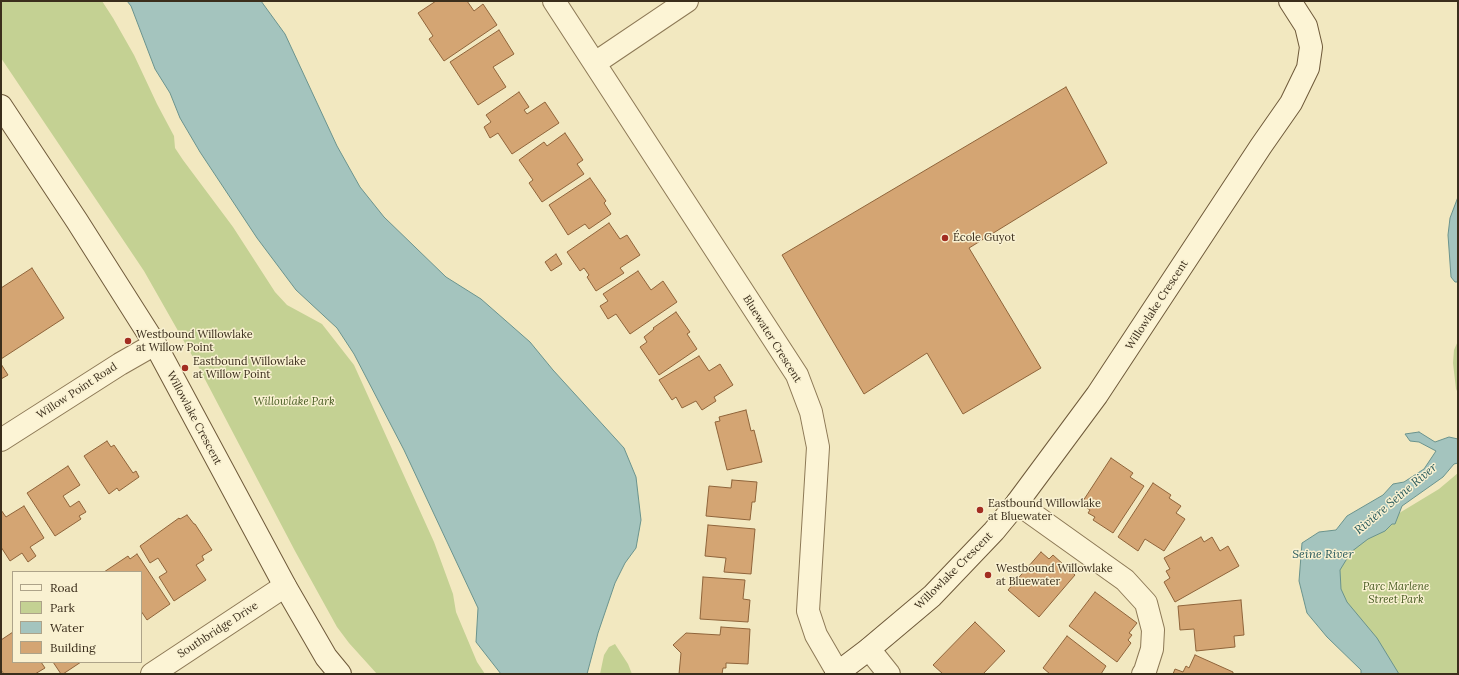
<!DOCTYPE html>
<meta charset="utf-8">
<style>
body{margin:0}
#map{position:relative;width:1459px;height:675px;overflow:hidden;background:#f2e8c0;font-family:Lora,serif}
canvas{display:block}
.frame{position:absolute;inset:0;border:2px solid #3b2e1c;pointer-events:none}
.legend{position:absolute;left:12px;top:571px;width:130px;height:92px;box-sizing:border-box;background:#f9f1d1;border:1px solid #ada389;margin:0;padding:5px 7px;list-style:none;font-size:12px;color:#3b2e1c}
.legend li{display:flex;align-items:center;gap:8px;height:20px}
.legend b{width:20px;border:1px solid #ada389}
</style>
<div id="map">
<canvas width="1459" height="675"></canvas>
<div class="frame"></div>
<ul class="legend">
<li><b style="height:5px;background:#fcf4d5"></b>Road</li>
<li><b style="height:11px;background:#c4d193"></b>Park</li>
<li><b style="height:11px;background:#a4c4be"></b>Water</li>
<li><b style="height:11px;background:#d4a573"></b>Building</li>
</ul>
</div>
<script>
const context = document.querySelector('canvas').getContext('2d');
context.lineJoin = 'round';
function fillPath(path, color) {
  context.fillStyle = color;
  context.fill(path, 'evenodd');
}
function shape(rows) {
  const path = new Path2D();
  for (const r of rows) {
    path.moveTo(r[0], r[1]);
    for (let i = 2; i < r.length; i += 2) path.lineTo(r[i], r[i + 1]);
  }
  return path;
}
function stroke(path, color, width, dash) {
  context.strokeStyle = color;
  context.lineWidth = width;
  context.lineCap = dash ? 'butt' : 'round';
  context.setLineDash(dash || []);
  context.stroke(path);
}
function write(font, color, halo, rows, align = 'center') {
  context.font = font + ' Lora,serif';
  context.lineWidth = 3;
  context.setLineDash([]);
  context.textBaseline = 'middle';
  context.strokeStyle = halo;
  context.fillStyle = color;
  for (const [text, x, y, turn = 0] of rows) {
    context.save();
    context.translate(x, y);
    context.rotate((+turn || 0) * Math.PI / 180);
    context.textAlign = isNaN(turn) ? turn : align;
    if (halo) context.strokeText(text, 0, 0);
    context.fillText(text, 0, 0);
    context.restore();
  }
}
fillPath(shape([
 [1,1,102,1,113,18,134,55,157,104,174,136,175,148,183,160,233,227,275,292,287,305,322,324,354,365,434,542,453,594,456,612,477,662,485,674,377,674,349,643,337,627,295,551,198,366,144,271,1,58],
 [1458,341,1458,393,1456,389,1453,363,1454,350],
 [1458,473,1458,674,1378,674,1326,599,1339,559,1396,515,1439,489],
 [615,644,628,664,632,674,600,674,604,655,609,647]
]), '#c4d193');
const water = shape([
 [127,1,261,1,285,34,337,146,360,187,384,217,446,277,481,299,530,342,553,370,624,448,636,477,641,520,636,548,625,563,615,583,598,633,587,674,501,674,476,642,478,608,404,450,354,354,337,328,296,290,257,238,200,152,180,118,170,93,155,69,131,6,127,1],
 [1458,197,1458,282,1455,282,1451,277,1448,235,1450,218,1458,197],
 [1419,432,1435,442,1449,437,1458,439,1458,463,1454,464,1443,477,1402,506,1395,524,1392,524,1385,531,1368,539,1351,552,1340,570,1341,589,1347,602,1377,638,1399,674,1361,674,1361,670,1327,637,1307,613,1299,581,1302,543,1319,532,1336,530,1347,516,1383,495,1393,484,1404,482,1424,469,1436,451,1419,442,1410,441,1405,434,1419,432]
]);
fillPath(water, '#a4c4be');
stroke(water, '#6a938d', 1);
const building = shape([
 [436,1,467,1,474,11,483,4,497,25,444,61,429,39,433,36,418,13,436,1],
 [499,30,514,54,493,67,506,87,478,105,450,62,499,30],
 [1066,87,1107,163,969,248,1041,368,963,414,927,353,864,394,782,255,1066,87],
 [519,92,529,107,524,110,527,114,545,102,559,123,512,154,498,133,490,138,484,127,491,122,486,115,519,92],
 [565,133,583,160,577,164,584,174,542,202,529,183,533,180,519,160,544,142,547,146,565,133],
 [590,178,606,201,604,203,611,214,589,229,585,224,568,235,549,205,590,178],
 [609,223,620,239,627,235,640,255,620,268,624,273,596,291,587,277,589,275,584,268,580,271,567,252,609,223],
 [556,254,562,264,551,271,545,262,556,254],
 [32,268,64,318,1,359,1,288,32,268],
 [638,271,651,290,663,281,677,302,630,334,616,314,608,319,600,306,608,301,603,294,638,271],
 [676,312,690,332,687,334,697,349,659,375,640,347,647,342,644,337,654,329,653,328,676,312],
 [699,356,709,371,720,364,733,385,714,397,716,401,702,410,696,401,682,408,676,397,672,400,659,380,699,356],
 [1,364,8,375,1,379,1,364],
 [746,410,751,431,754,430,762,462,727,470,715,422,720,421,719,417,746,410],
 [107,441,111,447,114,445,133,473,136,471,139,477,119,491,117,488,109,494,84,456,107,441],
 [1111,458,1133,473,1130,477,1144,486,1113,533,1093,520,1095,517,1088,513,1090,510,1081,504,1111,458],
 [68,466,80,485,63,496,70,507,79,501,86,512,79,516,81,519,55,536,27,493,68,466],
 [732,480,757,482,755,502,752,502,750,520,706,516,709,486,731,488,732,480],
 [1153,483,1171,495,1169,498,1181,506,1176,513,1185,519,1164,551,1145,539,1138,551,1118,537,1153,483],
 [24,506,44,538,30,547,36,556,28,562,22,553,10,561,1,547,1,510,6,517,24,506],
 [187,515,194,524,195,524,212,550,202,556,204,560,196,565,206,580,174,601,159,577,167,572,158,558,150,563,140,546,179,518,180,519,187,515],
 [708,525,755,529,751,574,724,572,726,558,705,556,708,525],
 [1201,537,1204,542,1212,537,1220,551,1228,546,1239,566,1175,602,1164,582,1170,578,1166,571,1170,569,1164,558,1201,537],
 [1041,552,1049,559,1053,555,1075,575,1039,617,1008,590,1041,552],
 [137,554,170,604,147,620,141,611,141,572,104,572,128,556,130,559,137,554],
 [703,577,745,580,743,599,750,600,748,622,700,619,703,577],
 [1095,592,1137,623,1129,633,1132,635,1128,640,1131,643,1117,662,1069,626,1095,592],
 [1241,600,1244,635,1234,636,1235,647,1196,651,1194,629,1180,630,1178,606,1241,600],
 [975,622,1005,651,983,674,943,674,933,665,975,622],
 [721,627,750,629,748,664,726,663,726,668,723,668,722,674,679,674,681,653,673,645,686,633,720,635,721,627],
 [13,632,13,662,41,662,45,668,35,674,4,674,1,670,1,640,13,632],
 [1067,636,1106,666,1101,674,1050,674,1043,668,1067,636],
 [1195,655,1233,672,1233,674,1173,674,1175,669,1183,672,1186,666,1189,668,1195,655],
 [53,662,81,662,63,674,61,674,53,662]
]);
fillPath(building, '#d4a573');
stroke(building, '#8f643a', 1);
const street = shape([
 [554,1,797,375,811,412,818,447,808,611,816,635,838,673],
 [595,63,687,1],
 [1,440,120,364,155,344],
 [1017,503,1125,580,1146,603,1153,630,1152,649,1145,671,1143,674],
 [869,649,889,674],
 [152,674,285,586]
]);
const secondary = shape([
 [1,106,77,221,155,344,285,586,326,657,340,674],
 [836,674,869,649,932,596,994,531,1017,503,1097,395,1261,146,1291,103,1308,68,1311,47,1306,26,1290,1]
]);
stroke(street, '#8d7956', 24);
stroke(secondary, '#6f5a3a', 24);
stroke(street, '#fcf4d5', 22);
stroke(secondary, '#fcf4d5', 22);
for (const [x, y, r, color] of [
 [945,238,4,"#a22d21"],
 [128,341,4,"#a22d21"],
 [185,368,4,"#a22d21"],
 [980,510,4,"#a22d21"],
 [988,575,4,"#a22d21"]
]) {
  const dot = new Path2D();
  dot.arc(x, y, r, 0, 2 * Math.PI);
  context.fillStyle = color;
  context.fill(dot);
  stroke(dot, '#f9f1d1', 1.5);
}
write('11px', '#3b2e1c', '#f9f1d1', [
 ["École Guyot",953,238],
 ["Westbound Willowlake",136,335],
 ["at Willow Point",136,348],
 ["Eastbound Willowlake",193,362],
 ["at Willow Point",193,375],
 ["Eastbound Willowlake",988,504],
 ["at Bluewater",988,517],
 ["Westbound Willowlake",996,569],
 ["at Bluewater",996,582]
], 'left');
write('11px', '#3b2e1c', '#f9f1d1', [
 ["Willowlake Crescent",1157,305,-57],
 ["Bluewater Crescent",772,339,58],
 ["Willow Point Road",77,391,-33],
 ["Willowlake Crescent",194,418,62],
 ["Willowlake Crescent",954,571,-45],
 ["Southbridge Drive",218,630,-33]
]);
write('italic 11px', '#465a21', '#f9f1d1', [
 ["Willowlake Park",294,402],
 ["Parc Marlene",1396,587],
 ["Street Park",1396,600]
]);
write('italic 12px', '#2a5b5d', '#f9f1d1', [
 ["Rivière Seine River",1396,499,-40],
 ["Seine River",1323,555]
]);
</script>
